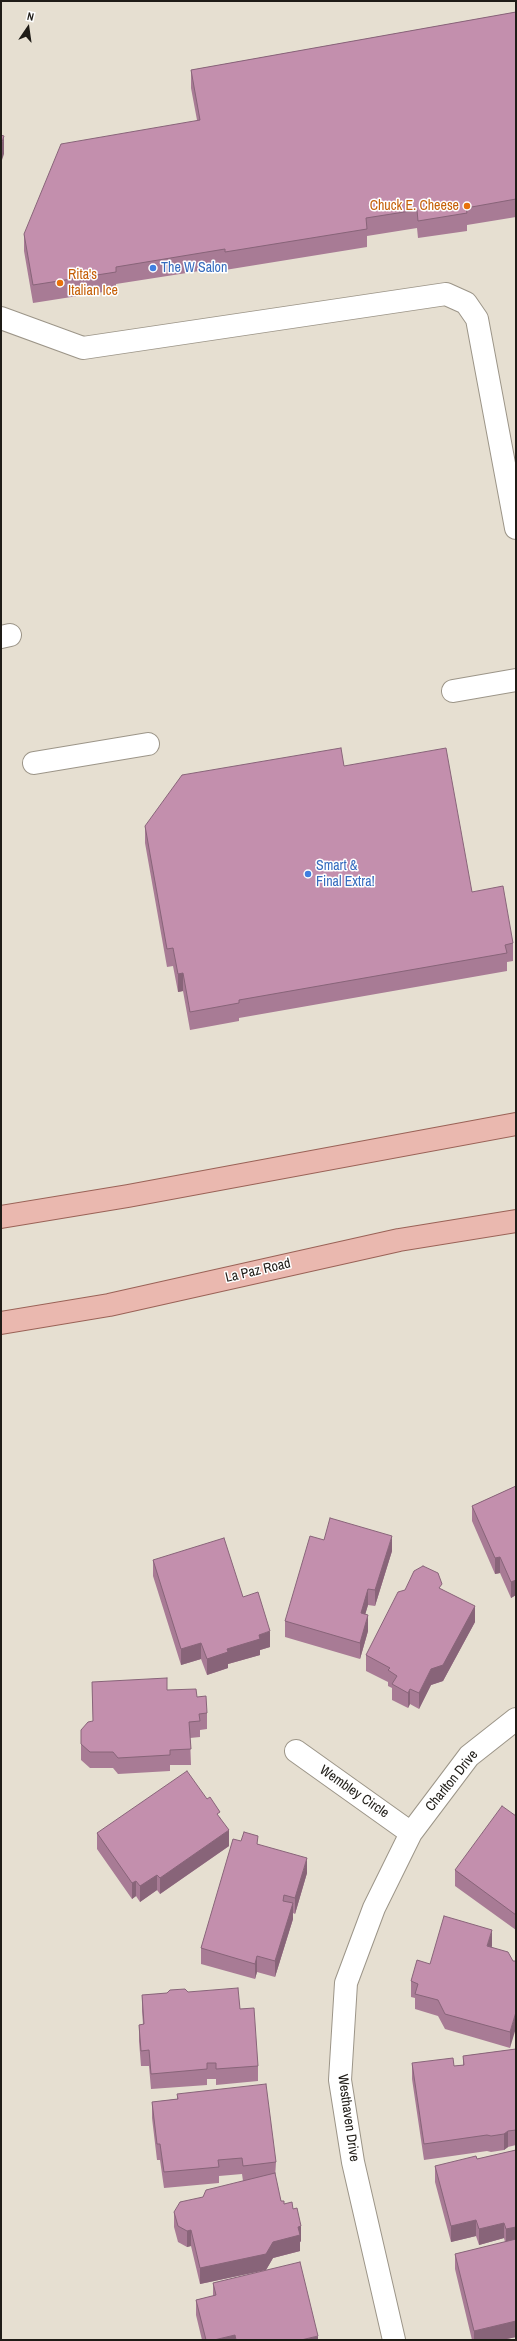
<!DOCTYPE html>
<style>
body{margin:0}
#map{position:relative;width:517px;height:2341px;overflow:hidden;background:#e6dfd1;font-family:"Archivo Narrow",sans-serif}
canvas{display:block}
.frame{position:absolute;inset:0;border:2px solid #1f1c17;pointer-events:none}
.north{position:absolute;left:8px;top:8px;width:40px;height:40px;-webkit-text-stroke:3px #fff;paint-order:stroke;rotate:13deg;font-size:11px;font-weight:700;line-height:16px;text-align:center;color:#1f1c17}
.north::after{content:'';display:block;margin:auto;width:14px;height:18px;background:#1f1c17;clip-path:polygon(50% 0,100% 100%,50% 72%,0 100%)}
</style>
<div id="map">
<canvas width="517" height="2341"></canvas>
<div class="frame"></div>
<div class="north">N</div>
</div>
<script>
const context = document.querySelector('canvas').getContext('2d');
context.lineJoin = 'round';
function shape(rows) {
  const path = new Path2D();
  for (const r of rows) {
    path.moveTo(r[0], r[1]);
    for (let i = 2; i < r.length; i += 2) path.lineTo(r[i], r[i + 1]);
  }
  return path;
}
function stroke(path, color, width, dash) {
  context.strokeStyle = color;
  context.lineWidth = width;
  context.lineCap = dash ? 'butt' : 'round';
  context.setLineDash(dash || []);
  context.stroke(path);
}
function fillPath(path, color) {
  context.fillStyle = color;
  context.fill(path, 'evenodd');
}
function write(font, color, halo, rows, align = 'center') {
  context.font = font + ' "Archivo Narrow",sans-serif';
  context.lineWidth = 3;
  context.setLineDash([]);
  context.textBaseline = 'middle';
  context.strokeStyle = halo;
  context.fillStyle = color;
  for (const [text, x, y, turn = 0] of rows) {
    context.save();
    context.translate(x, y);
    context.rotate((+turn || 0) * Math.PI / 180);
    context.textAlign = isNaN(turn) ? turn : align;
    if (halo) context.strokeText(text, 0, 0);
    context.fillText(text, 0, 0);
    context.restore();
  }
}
const minor = shape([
 [1,318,83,348,446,294,466,303,477,319,516,528],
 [1,637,10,635],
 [453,691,516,680],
 [34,763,148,744],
 [296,1751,411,1833],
 [394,2340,353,2162,340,2080,346,1983,374,1908,411,1833,469,1756,516,1719]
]);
const major = shape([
 [1,1217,128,1196,516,1124],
 [1,1323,109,1305,399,1240,516,1221]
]);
stroke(minor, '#9c9588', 24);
stroke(major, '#9a6257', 24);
stroke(minor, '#fff', 22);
stroke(major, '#eab8af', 22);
fillPath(shape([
 [516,12,516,217,467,225,467,231,418,238,417,228,367,236,367,247,225,270,225,267,116,284,116,290,33,303,24,251,24,234,197,120,191,88,191,70],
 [344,766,472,892,513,943,513,961,507,962,507,971,239,1018,239,1021,190,1030,183,991,178,992,173,966,167,967,145,843,145,826],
 [516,1486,516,1595,511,1598,500,1573,495,1574,472,1521,472,1506],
 [324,1540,392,1551,375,1606,368,1605,365,1614,368,1631,360,1659,285,1637,285,1621],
 [153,1560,243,1597,270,1647,260,1650,260,1655,228,1664,228,1668,207,1675,201,1659,181,1665,153,1576],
 [442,1589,475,1622,443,1681,431,1685,419,1709,410,1704,408,1708,392,1700,392,1688,388,1686,388,1682,366,1671,366,1655],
 [92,1682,167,1690,197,1697,207,1713,207,1729,200,1730,200,1737,190,1738,191,1765,170,1765,170,1771,118,1774,113,1768,90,1768,81,1760,81,1730,93,1721],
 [516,1816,516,1930,455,1886,455,1870],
 [220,1817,229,1846,160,1894,157,1890,140,1902,136,1896,132,1899,97,1849,97,1833],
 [241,1841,258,1844,307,1873,295,1914,293,1913,293,1919,275,1977,257,1972,255,1979,201,1964,201,1948],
 [492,1946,491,1947,513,1961,510,2048,445,2029,438,2016,415,2009,415,1998,411,1997,411,1981,430,1964],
 [188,1992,240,2009,258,2066,258,2081,216,2085,216,2079,207,2079,207,2085,151,2089,149,2066,141,2066,139,2041,139,2025,143,2024,142,2011,142,1995],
 [516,2049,516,2145,508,2147,504,2150,491,2152,487,2151,424,2160,412,2079,412,2063,454,2066,463,2065,463,2056],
 [177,2094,276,2162,275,2178,281,2201,284,2204,301,2241,300,2242,300,2251,273,2258,266,2270,200,2284,191,2246,187,2247,178,2242,174,2227,174,2212,203,2197,243,2181,242,2174,219,2176,219,2183,164,2188,160,2160,157,2160,152,2118,152,2102,177,2099],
 [516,2150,516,2337,502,2340,472,2340,455,2269,455,2254,505,2242,504,2238,479,2245,476,2236,451,2242,435,2182,435,2166,477,2159],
 [213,2283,318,2340,202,2340,196,2315,196,2300,213,2296]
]), '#a87b95');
fillPath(shape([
 [4,136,4,154,1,163,1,145],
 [183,973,183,991,178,992,178,974],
 [392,1536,392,1551,375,1606,375,1590],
 [500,1557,500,1573,495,1574,495,1558],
 [516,1580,516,1595,511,1598,511,1582],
 [368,1589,368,1605,361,1629,361,1613],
 [475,1606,475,1622,443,1681,431,1685,419,1709,419,1693,431,1669],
 [368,1615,368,1631,360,1659,360,1643],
 [270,1631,270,1647,260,1650,260,1655,228,1664,228,1668,207,1675,207,1659,227,1649,259,1635],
 [201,1643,201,1659,181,1665,181,1649],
 [410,1689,410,1704,408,1708,408,1693],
 [229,1830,229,1846,160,1894,160,1878],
 [307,1858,307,1873,295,1914,295,1898],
 [157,1875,157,1890,140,1902,140,1886],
 [136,1881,136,1896,132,1899,132,1883],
 [293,1903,293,1919,275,1977,275,1961],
 [492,1930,492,1946,487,1962,487,1946],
 [257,1956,257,1972,255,1979,255,1964],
 [516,2012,516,2028,510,2048,510,2032],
 [508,2131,508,2147,504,2150,504,2134],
 [476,2220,476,2236,451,2242,451,2226],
 [504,2223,504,2238,479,2245,479,2229],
 [301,2226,301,2241,300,2242,300,2251,273,2258,266,2270,200,2284,200,2268,273,2242,298,2227],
 [516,2227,516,2243,506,2245,506,2229],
 [191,2230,191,2246,187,2247,187,2231],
 [516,2321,516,2337,502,2340,474,2340,474,2331],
 [235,2335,235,2340,214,2340],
 [318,2336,318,2340,301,2340]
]), '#886479');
const building = shape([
 [516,12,516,199,466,208,467,213,418,221,417,210,366,218,367,229,225,252,225,249,116,267,116,272,33,285,24,234,61,144,200,120,191,70,516,12],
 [1,135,4,136,1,145,1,135],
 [341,748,344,766,446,748,472,892,503,886,513,943,505,945,507,953,239,1000,239,1003,190,1012,183,973,178,974,173,948,167,949,145,826,182,775,341,748],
 [516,1486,516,1580,511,1582,500,1557,495,1558,472,1506,516,1486],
 [330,1518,392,1536,375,1590,368,1589,361,1613,368,1615,360,1643,285,1621,310,1536,324,1540,330,1518],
 [224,1538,243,1597,258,1592,270,1631,259,1635,260,1639,227,1649,228,1652,207,1659,201,1643,181,1649,153,1560,224,1538],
 [423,1566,438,1573,442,1584,439,1588,475,1606,443,1665,431,1669,419,1693,410,1689,408,1693,392,1684,397,1676,388,1670,390,1668,366,1655,398,1592,405,1590,414,1571,423,1566],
 [167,1678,167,1690,196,1689,197,1697,206,1696,207,1713,199,1714,200,1721,189,1722,191,1749,170,1750,170,1755,118,1758,113,1752,90,1752,81,1744,81,1730,88,1722,93,1721,92,1682,167,1678],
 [187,1771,207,1799,210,1797,220,1812,217,1814,229,1830,160,1878,157,1875,140,1886,136,1881,132,1883,97,1833,187,1771],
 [502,1806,516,1816,516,1915,455,1870,502,1806],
 [244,1832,258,1836,257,1844,307,1858,295,1898,284,1895,283,1901,293,1903,275,1961,257,1956,255,1964,201,1948,233,1839,241,1841,244,1832],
 [444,1916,492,1930,487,1946,508,1952,513,1961,516,1961,516,2012,510,2032,445,2014,438,2000,415,1994,418,1984,411,1981,417,1960,430,1964,444,1916],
 [238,1988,240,2009,254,2008,258,2066,216,2069,216,2063,207,2063,207,2069,151,2074,149,2050,141,2051,139,2025,144,2024,142,1995,167,1993,170,1990,185,1989,188,1992,238,1988],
 [516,2049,516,2130,508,2131,504,2134,491,2136,487,2135,424,2144,412,2063,453,2058,454,2066,464,2065,463,2056,516,2049],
 [266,2084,276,2162,243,2166,242,2158,218,2160,219,2167,164,2172,160,2144,157,2144,152,2102,178,2099,177,2094,266,2084],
 [516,2150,516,2227,506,2229,504,2223,479,2229,476,2220,451,2226,435,2166,476,2156,477,2159,516,2150],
 [275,2173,281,2201,284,2201,284,2204,292,2202,293,2209,297,2208,301,2226,298,2227,300,2235,273,2242,266,2254,200,2268,191,2230,187,2231,178,2226,174,2212,180,2202,203,2197,206,2190,275,2173],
 [516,2239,516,2321,474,2331,455,2254,516,2239],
 [300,2262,318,2336,301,2340,236,2340,235,2335,214,2340,206,2340,196,2300,216,2295,213,2283,300,2262]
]);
fillPath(building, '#c38fad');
stroke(building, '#886479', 1);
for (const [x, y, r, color] of [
 [467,206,4,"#e8710a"],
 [153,268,4,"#3f7fe0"],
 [60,283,4,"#e8710a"],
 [308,874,4,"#3f7fe0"]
]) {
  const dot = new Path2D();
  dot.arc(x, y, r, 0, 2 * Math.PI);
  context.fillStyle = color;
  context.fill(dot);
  stroke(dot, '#fff', 1.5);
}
write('14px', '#c56008', '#fff', [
 ["Chuck E. Cheese",459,206],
 ["Rita's",68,275,"left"],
 ["Italian Ice",68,291,"left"]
], 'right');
write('14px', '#366cbe', '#fff', [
 ["The W Salon",161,268],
 ["Smart &",316,866],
 ["Final Extra!",316,882]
], 'left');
write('14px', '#1f1c17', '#fff', [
 ["La Paz Road",258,1271,-13],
 ["Charlton Drive",452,1781,-51],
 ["Wembley Circle",354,1792,35],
 ["Westhaven Drive",348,2118,82]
]);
</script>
